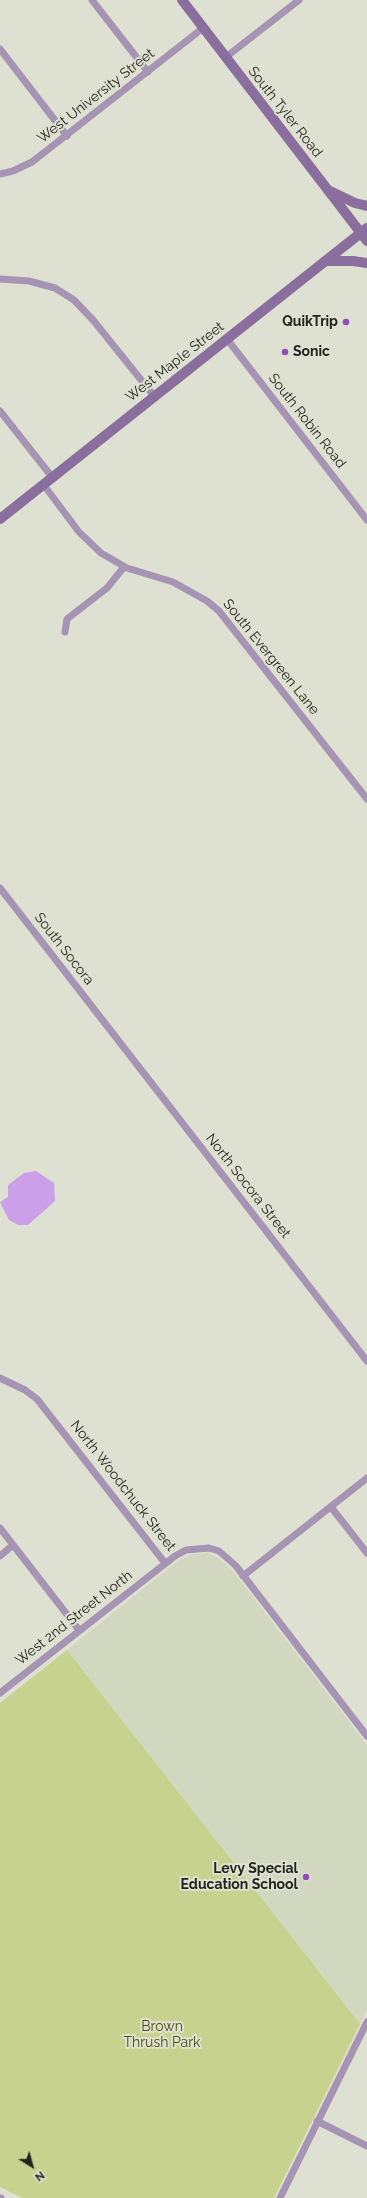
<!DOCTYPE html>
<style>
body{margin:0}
#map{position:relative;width:367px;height:2198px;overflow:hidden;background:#dee1d1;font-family:Raleway,sans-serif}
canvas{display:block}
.north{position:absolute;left:12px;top:2146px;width:40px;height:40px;-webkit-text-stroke:3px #dee1d1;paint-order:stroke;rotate:143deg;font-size:11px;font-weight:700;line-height:16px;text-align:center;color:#22231d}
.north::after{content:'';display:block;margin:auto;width:14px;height:18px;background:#22231d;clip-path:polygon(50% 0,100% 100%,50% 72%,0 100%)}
</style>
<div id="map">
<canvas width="367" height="2198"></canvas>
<div class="north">N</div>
</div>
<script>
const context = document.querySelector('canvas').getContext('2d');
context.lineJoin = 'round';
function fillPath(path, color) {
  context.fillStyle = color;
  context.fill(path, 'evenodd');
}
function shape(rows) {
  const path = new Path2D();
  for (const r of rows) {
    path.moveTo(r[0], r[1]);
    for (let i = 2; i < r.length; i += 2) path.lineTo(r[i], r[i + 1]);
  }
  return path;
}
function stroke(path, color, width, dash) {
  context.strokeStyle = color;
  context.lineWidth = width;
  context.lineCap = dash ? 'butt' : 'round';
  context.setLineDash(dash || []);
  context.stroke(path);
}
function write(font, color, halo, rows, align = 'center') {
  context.font = font + ' Raleway,sans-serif';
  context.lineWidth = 4;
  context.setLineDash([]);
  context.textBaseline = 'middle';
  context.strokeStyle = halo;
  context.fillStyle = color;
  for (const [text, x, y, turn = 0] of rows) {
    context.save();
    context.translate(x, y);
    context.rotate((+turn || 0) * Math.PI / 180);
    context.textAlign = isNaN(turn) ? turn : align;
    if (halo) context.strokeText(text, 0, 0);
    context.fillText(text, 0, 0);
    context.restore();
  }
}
fillPath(shape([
 [208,1553,221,1560,233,1571,367,1745,367,2009,360,2024,67,1650,178,1561,192,1554]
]), '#d2d7bf');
fillPath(shape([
 [67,1650,360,2024,274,2198,22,2198,0,2187,0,1703]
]), '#c7d28e');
fillPath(shape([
 [36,1171,54,1183,55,1201,28,1225,18,1225,9,1220,0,1202,8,1197,8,1185,24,1173]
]), '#cba0e9');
stroke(shape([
 [92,0,148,72],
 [0,49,67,136],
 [226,57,299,0],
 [0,174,13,171,32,162,203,28],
 [0,279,29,281,55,288,74,300,93,320,154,396],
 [227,339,367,520],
 [0,411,52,477],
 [43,484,79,532,101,553,127,568,173,582,207,601,219,611,367,799],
 [65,632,67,619,107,588,124,567],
 [0,888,367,1361],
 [0,1378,25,1390,37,1399,165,1563],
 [331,1507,367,1553],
 [0,1528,79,1630],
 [0,1556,13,1545],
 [243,1576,367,1478],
 [0,1693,175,1556,186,1550,209,1548,219,1551,236,1566,367,1736],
 [317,2121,367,2146],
 [0,2198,1,2198],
 [280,2198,367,2022]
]), '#a694b4', 7);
stroke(shape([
 [182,0,367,241],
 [330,191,355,203,367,206],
 [325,261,353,261,367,263],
 [0,519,367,228]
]), '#8a6f9e', 10);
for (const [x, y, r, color] of [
 [346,322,4,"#924bbe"],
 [285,352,4,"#924bbe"],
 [306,1877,4,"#924bbe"]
]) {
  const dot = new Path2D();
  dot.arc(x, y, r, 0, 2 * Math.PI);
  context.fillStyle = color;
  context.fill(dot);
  stroke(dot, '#dee1d1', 1.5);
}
write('14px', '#22231d', '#dee1d1', [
 ["West University Street",96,96,-38],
 ["South Tyler Road",285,112,52],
 ["West Maple Street",175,362,-38],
 ["South Robin Road",307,421,52],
 ["South Evergreen Lane",271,657,51],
 ["South Socora",64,949,52],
 ["North Socora Street",248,1186,52],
 ["North Woodchuck Street",123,1486,52],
 ["West 2nd Street North",74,1618,-38]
]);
write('bold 14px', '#22231d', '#dee1d1', [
 ["QuikTrip",338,322],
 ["Sonic",293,352,"left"],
 ["Levy Special",298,1869],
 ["Education School",298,1885]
], 'right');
write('14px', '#484f0d', '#dee1d1', [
 ["Brown",162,2027],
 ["Thrush Park",162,2043]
]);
</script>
